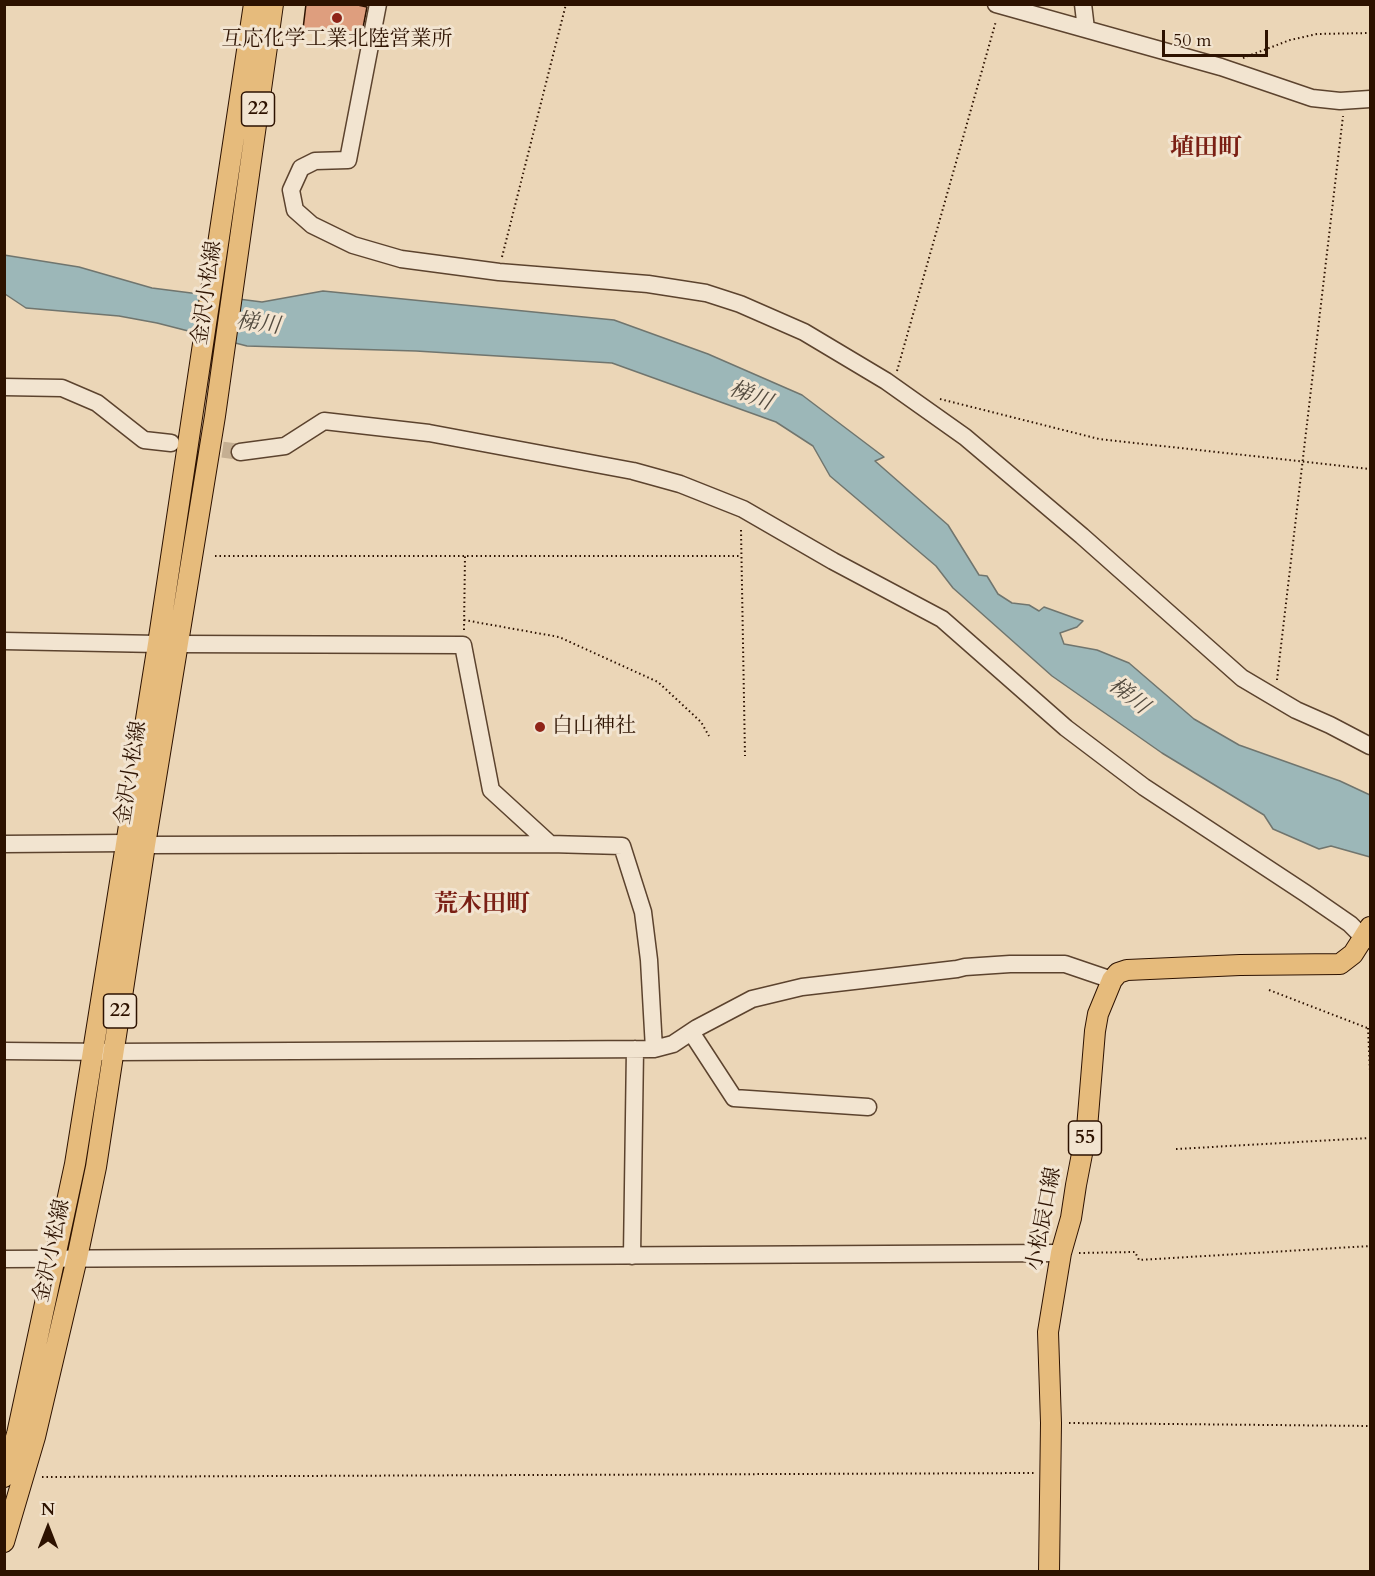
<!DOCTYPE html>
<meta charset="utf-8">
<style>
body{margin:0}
#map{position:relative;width:1375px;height:1576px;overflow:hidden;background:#ebd6b7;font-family:Cardo,serif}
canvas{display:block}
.frame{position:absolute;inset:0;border:6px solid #2d1200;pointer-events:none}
.north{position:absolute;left:18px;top:1498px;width:60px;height:60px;-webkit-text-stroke:4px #f2e4d0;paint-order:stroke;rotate:0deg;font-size:16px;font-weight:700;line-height:24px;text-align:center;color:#2d1200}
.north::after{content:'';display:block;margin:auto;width:21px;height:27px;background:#2d1200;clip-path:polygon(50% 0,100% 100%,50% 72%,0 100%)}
.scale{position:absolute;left:1162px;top:30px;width:106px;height:27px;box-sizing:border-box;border:3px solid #2d1200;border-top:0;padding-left:8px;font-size:18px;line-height:21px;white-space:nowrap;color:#2d1200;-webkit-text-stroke:4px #f2e4d0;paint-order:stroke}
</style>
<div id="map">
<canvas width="1375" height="1576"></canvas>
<div class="frame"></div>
<div class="north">N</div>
<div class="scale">50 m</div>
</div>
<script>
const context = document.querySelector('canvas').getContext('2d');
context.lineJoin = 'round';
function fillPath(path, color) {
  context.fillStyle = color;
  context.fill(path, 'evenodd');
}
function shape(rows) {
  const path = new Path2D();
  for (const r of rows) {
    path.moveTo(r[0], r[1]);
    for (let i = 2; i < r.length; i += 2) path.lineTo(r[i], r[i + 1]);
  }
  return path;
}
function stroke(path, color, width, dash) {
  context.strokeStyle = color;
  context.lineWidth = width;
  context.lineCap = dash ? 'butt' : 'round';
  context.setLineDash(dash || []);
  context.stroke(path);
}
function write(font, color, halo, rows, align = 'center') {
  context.font = font + ' Cardo,"Noto Serif JP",serif';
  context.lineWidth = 6;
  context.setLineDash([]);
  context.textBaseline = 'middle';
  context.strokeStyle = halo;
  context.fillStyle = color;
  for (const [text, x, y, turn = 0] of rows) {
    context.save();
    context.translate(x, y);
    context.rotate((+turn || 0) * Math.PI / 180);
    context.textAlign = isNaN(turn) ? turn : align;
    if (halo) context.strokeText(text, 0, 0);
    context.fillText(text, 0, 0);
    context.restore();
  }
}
const water = shape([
 [4,255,79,267,152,288,262,302,323,291,614,320,708,354,802,395,884,457,875,461,948,525,979,575,987,576,998,594,1012,603,1029,605,1039,611,1044,607,1083,621,1077,627,1060,633,1064,644,1097,650,1129,663,1194,719,1239,745,1340,781,1370,795,1370,857,1331,846,1319,849,1273,829,1264,815,1162,753,1052,676,953,588,936,566,830,476,813,446,776,422,612,363,416,351,247,346,157,323,119,316,26,308,5,294,4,255]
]);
fillPath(water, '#9cb7b8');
stroke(water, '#70756e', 1.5);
const building = shape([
 [306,4,353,4,367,7,361,38,303,29,306,4]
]);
fillPath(building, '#de9e7e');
stroke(building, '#2d1200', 1.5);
stroke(shape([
 [175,443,240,452]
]), '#c5af92', 16, [16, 8]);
const minor = shape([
 [378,4,348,160,315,161,301,168,291,190,295,210,312,225,353,245,401,259,499,272,648,284,706,293,740,304,804,332,886,381,965,437,1082,536,1242,678,1296,710,1330,725,1370,746],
 [996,4,1221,67,1312,98,1340,101,1370,99],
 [1083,4,1086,29],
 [4,387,62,388,97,403,144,440,171,443],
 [240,452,285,446,324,421,429,433,633,471,680,484,743,509,833,561,942,619,1066,728,1144,787,1305,893,1350,924,1364,938,1370,940],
 [4,641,158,644],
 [177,644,463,645,491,790,550,844],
 [4,844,127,843],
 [145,845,550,844,622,846,643,912,649,960,654,1049],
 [691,1032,734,1098,868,1107],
 [4,1051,113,1052,654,1049,673,1044,697,1028,752,999,802,987,957,969,965,967,1010,964,1065,964,1112,980],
 [632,1256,635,1049],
 [4,1259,1061,1253]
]);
const major = shape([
 [4,1477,17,1434,75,1164,158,644,254,4],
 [4,1542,35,1437,77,1258,96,1167,145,845,215,416,273,4],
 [1049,1572,1051,1423,1048,1332,1061,1253,1071,1218,1076,1185,1087,1128,1095,1031,1098,1014,1112,980,1118,973,1127,970,1240,965,1340,964,1353,954,1370,927]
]);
stroke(minor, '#5c432e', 19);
stroke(major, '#2d1200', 22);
stroke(shape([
 [1243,58,1290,40,1317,34,1370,33],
 [502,257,566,4],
 [897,371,996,21],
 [940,399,1099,439,1370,469],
 [741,530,745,756],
 [215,556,741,556],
 [464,620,559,637,658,682,701,722,709,736],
 [464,630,465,556],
 [1277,680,1343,116],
 [1269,990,1370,1029],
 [1368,1028,1370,1071],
 [1176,1149,1370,1138],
 [1079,1253,1135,1252,1139,1260,1370,1246],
 [1069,1423,1370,1426],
 [42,1477,1035,1473]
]), '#2d1200', 2, [1.5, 3]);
stroke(minor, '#f2e4d0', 16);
stroke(major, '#e6bb7c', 20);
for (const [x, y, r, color] of [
 [337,18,6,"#8f2418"],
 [540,727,6,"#8f2418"]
]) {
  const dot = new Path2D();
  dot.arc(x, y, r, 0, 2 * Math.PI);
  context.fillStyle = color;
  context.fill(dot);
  stroke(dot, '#f2e4d0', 2);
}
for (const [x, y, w] of [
 [258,109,33],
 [120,1011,33],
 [1085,1138,33]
]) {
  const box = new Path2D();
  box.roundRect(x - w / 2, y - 17, w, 34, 4.5);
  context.fillStyle = '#f2e4d0';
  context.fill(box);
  stroke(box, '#2d1200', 1.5);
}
write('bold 20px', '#2d1200', null, [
 ["22",258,109],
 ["22",120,1011],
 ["55",1085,1138]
]);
write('21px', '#2d1200', '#f2e4d0', [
 ["互応化学工業北陸営業所",337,40],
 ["白山神社",552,727,"left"]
]);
write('21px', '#2d1200', '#f2e4d0', [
 ["金沢小松線",208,293,-82],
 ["金沢小松線",132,773,-81],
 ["小松辰口線",1045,1219,-79],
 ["金沢小松線",53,1251,-78]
]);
write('italic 22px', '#544c40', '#f2e4d0', [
 ["梯川",258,325,7],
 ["梯川",750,397,21],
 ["梯川",1128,697,38]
]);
write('bold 24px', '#7a1f14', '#f2e4d0', [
 ["埴田町",1206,149],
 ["荒木田町",482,905]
]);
</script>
